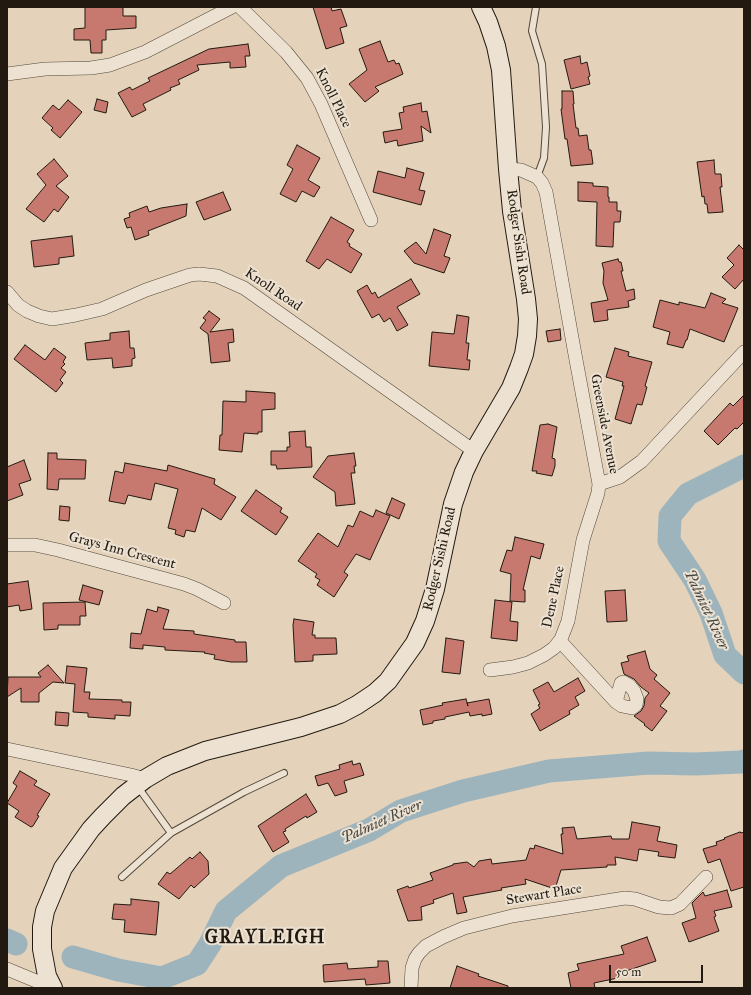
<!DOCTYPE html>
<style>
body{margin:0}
#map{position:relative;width:751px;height:995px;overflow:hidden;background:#e4d2ba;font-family:"IM FELL Great Primer",serif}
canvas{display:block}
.frame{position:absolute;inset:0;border:8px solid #221a10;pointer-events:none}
.scale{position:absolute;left:609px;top:965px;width:94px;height:18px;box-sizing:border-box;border:2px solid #221a10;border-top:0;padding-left:5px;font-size:12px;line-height:14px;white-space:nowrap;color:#221a10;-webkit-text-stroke:3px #ede2d2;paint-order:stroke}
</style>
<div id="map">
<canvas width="751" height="995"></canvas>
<div class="frame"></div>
<div class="scale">50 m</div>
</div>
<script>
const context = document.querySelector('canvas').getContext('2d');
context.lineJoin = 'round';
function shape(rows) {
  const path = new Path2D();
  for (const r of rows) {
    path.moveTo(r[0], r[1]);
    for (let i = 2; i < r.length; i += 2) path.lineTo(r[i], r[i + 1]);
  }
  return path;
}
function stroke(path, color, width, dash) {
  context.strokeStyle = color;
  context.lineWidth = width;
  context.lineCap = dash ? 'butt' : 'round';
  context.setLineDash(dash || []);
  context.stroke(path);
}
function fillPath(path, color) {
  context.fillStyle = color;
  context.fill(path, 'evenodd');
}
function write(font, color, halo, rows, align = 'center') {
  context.font = font + ' "IM FELL Great Primer",serif';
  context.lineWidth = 4;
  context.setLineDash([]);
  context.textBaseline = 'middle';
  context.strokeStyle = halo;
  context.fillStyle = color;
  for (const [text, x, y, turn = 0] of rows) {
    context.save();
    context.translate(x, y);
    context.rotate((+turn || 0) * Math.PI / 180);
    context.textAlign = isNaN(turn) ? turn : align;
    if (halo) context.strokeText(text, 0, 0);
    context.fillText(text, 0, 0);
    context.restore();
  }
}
stroke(shape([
 [744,466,688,494,670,516,669,541,695,580,711,613,725,655,744,673],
 [7,940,16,944],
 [73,957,118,970,162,978,197,964,210,944,226,911,281,866,369,830,401,811,463,791,549,771,649,763,695,764,741,762,744,761]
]), '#9db4bc', 23);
const building = shape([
 [85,7,123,7,123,16,136,16,136,28,106,30,106,40,102,40,102,53,91,53,90,40,74,40,74,29,85,28,85,7],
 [313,7,331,7,332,11,341,9,347,26,340,28,344,43,326,49,313,7],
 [380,41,388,62,394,60,396,64,399,63,403,74,375,87,379,91,365,102,349,84,367,70,359,49,380,41],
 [248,44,250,56,245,56,246,67,230,68,230,62,197,65,199,70,178,80,180,84,170,88,171,90,143,104,146,110,132,117,118,93,130,87,132,90,150,81,148,78,209,49,248,44],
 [580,56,581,64,587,62,590,76,588,77,590,84,571,89,564,60,580,56],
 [562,91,573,91,574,104,573,104,576,128,578,128,579,136,587,135,589,150,591,150,593,164,571,166,567,139,565,139,561,109,562,109,562,91],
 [97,99,108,102,106,113,94,110,97,99],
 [68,100,82,112,60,138,51,130,53,128,42,118,53,105,59,110,68,100],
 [421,103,422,112,427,111,431,133,421,126,423,141,398,146,397,140,385,143,383,132,402,129,399,113,404,112,403,107,421,103],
 [297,145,320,158,308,180,320,187,314,197,302,191,296,202,280,194,293,169,287,165,297,145],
 [54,159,68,176,56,186,69,197,58,212,54,209,44,222,26,209,46,185,37,174,54,159],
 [714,160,715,174,721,174,722,187,720,187,723,212,708,213,707,204,705,204,704,196,702,197,697,162,714,160],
 [407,168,424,173,419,190,425,191,421,205,373,192,378,171,405,178,407,168],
 [578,182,593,183,593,186,608,187,608,197,609,197,609,202,617,202,617,211,621,211,620,222,614,222,613,247,596,246,597,202,578,201,578,182],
 [223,192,231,210,204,220,196,202,223,192],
 [187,204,186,216,148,231,149,235,135,240,131,227,127,228,124,219,130,217,129,213,147,206,149,212,161,208,187,204],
 [331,217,354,230,347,242,350,244,349,246,362,254,351,273,327,259,319,269,306,261,331,217],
 [434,229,451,235,444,256,450,258,444,273,414,263,404,251,416,242,426,254,434,229],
 [72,236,74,256,59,258,59,264,34,267,31,241,72,236],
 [739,245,744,250,744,279,735,289,722,277,734,265,727,258,739,245],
 [618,259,619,262,621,262,623,271,621,271,626,291,634,289,635,299,628,301,629,307,607,310,608,320,594,322,591,303,608,300,603,283,604,271,602,263,618,259],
 [411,279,420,294,397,307,408,325,397,331,390,318,384,322,379,314,372,318,357,291,367,285,372,294,375,292,378,298,411,279],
 [711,293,726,299,722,303,738,308,724,342,690,329,687,340,686,340,683,348,667,344,670,332,653,327,660,300,679,305,679,302,705,308,711,293],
 [209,311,220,319,210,332,233,329,234,342,228,343,230,361,211,363,208,334,200,328,206,320,203,318,209,311],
 [457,315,469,317,466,343,469,343,467,360,470,360,469,370,429,366,432,332,454,334,457,315],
 [560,329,561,340,548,342,546,331,560,329],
 [129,331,130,348,134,348,135,358,132,359,132,366,113,368,112,358,87,360,85,343,110,340,110,333,129,331],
 [25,345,45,360,54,348,66,357,63,362,65,364,61,368,66,372,60,380,63,383,56,392,14,359,25,345],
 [615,348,629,352,628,356,652,362,645,386,647,387,642,405,637,404,631,424,615,419,624,386,622,386,623,382,606,377,615,348],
 [246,391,275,393,275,409,262,410,262,432,258,432,258,434,244,433,242,452,219,450,220,435,222,435,223,401,246,402,246,391],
 [744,395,744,422,737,429,735,428,718,445,704,431,730,403,733,406,744,395],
 [548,424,557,427,552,458,555,459,555,466,552,476,536,473,537,471,532,471,540,425,548,424],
 [305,431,306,447,311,447,312,467,277,469,276,465,271,465,271,451,287,451,287,447,290,447,289,432,305,431],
 [48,453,57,453,57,459,86,460,85,479,59,479,58,490,47,489,48,453],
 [354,453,356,466,354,466,355,473,351,473,355,504,336,506,335,492,313,477,328,456,354,453],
 [24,460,31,480,19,484,23,495,7,501,7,467,24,460],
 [125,463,167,471,168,465,215,479,214,484,236,497,221,520,202,508,195,532,186,530,184,537,175,534,176,530,168,528,178,489,155,483,151,500,128,495,125,504,109,501,115,471,123,473,125,463],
 [256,490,282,508,280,512,288,517,276,535,241,511,256,490],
 [392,498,405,504,399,519,386,513,392,498],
 [60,506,70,507,69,521,59,520,60,506],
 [376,510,390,516,370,560,356,554,344,572,348,575,334,597,317,585,320,580,315,577,317,574,298,561,318,533,338,547,348,525,353,527,360,511,373,517,376,510],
 [515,537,544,544,540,559,531,556,523,590,525,590,525,602,510,601,511,574,500,571,507,550,512,551,515,537],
 [28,581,32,609,20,611,19,605,7,607,7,584,28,581],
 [83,585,103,591,99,605,79,600,83,585],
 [625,590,627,621,607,622,605,591,625,590],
 [495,600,512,602,510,621,518,622,517,641,491,638,495,600],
 [85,602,86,616,80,616,80,625,58,625,58,629,44,630,43,603,85,602],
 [158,607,169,610,163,629,194,631,194,634,235,640,235,642,246,642,247,662,231,662,214,659,215,655,204,653,205,652,165,650,165,647,143,645,143,649,130,648,131,633,141,634,147,609,157,612,158,607],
 [294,619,314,622,312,635,315,635,315,638,336,638,337,654,313,655,313,661,295,662,293,625,294,619],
 [446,638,464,641,460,674,442,672,446,638],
 [645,651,650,669,657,675,654,679,670,693,660,706,667,711,652,731,644,725,645,724,634,716,641,711,644,706,645,698,649,693,641,687,634,679,624,674,621,663,629,661,627,656,645,651],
 [48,665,64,683,53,682,39,693,39,702,21,702,21,688,7,697,8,677,41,677,38,673,48,665],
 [67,666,87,668,84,692,90,692,89,699,122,700,122,702,131,702,130,716,115,715,115,719,88,717,88,713,73,712,75,684,65,683,67,666],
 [578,678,585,691,575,697,579,705,569,711,570,714,540,731,531,714,540,708,538,705,540,704,533,690,548,682,554,692,578,678],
 [466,699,468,706,467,703,489,699,492,714,482,716,482,714,470,716,469,712,445,717,445,719,433,721,433,723,423,725,420,710,443,705,442,703,466,699],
 [56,712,69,713,68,726,55,725,56,712],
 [352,761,353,765,360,763,364,775,344,781,347,792,335,796,328,783,318,786,315,776,340,769,339,765,352,761],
 [20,771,37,781,34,785,50,794,37,815,39,816,33,826,31,827,15,817,19,811,7,803,17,786,13,783,20,771],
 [306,794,317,812,307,818,306,816,285,829,286,831,283,832,289,842,273,852,258,826,306,794],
 [632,822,660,827,657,841,677,845,675,858,658,856,659,852,639,849,637,861,615,857,616,865,607,865,607,867,561,870,555,889,525,879,526,884,501,888,502,890,463,897,467,912,457,914,453,893,433,900,434,903,421,907,422,920,408,921,397,890,408,886,409,888,433,880,430,873,453,865,453,864,467,862,474,867,479,861,491,859,492,864,526,860,530,848,534,849,535,845,563,854,561,834,563,834,562,828,574,827,577,839,611,836,612,839,629,839,632,822],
 [740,832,741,833,744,832,744,887,731,891,720,859,708,863,703,849,717,845,716,842,725,839,724,838,740,832],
 [200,852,208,861,209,874,194,888,191,885,179,899,158,884,167,872,170,874,190,857,192,859,200,852],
 [727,890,732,907,714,911,716,916,714,917,719,931,689,942,682,923,696,918,692,903,703,892,705,896,727,890],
 [131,899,159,902,156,935,124,932,125,920,112,919,114,904,131,905,131,899],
 [647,937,656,961,617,974,618,978,594,983,595,988,571,988,568,973,579,970,577,964,624,954,621,946,647,937],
 [378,961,388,961,390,983,366,985,365,979,324,982,323,965,347,963,348,969,378,967,378,961],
 [457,966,479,974,478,976,508,986,508,988,450,988,457,966]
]);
fillPath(building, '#c77970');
stroke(building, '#221a10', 1);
const lane = shape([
 [536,7,532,31,542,64,546,127,544,158,537,177],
 [138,787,171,833],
 [122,877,171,833,244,792,284,773]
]);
const street = shape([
 [240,7,286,52,307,78,321,104,371,220],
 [7,74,45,69,91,68,110,65,145,52,232,7],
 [7,292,18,305,27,311,39,316,52,319,76,315,102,309,146,290,190,275,199,274,217,276,244,288,474,451],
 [599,484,620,477,642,461,744,352],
 [7,545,35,545,58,550,184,584,197,589,224,603],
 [560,641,616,702,622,706,632,708,636,705,637,699,634,691,630,686,623,682,621,683,616,702],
 [490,670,513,667,528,663,544,655,554,648,561,639,568,621,583,540,598,493,599,484,574,349,546,192,542,183,537,177,521,170,508,169],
 [7,749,131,775,145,779],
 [7,969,53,988],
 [411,988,412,968,415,959,419,953,426,946,443,937,464,928,512,916,625,898,635,899,659,907,671,908,680,904,706,877]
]);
const secondary = shape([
 [53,988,47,976,42,949,42,927,45,911,63,868,91,829,103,816,123,796,145,779,167,766,205,751,301,727,340,714,357,705,375,693,388,681,415,643,425,621,435,589,453,504,464,472,474,451,511,388,519,368,524,354,527,336,528,319,526,299,512,211,508,169,501,70,496,46,488,22,481,7]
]);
stroke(lane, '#52483a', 8);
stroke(street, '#52483a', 14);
stroke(secondary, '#221a10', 20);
stroke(lane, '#ede2d2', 6);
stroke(street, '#ede2d2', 13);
stroke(secondary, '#ede2d2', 18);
write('14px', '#221a10', '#ede2d2', [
 ["Knoll Place",333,98,64],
 ["Rodger Sishi Road",518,242,82],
 ["Knoll Road",273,290,34],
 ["Greenside Avenue",604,424,79],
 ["Grays Inn Crescent",122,551,15],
 ["Rodger Sishi Road",440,559,-77],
 ["Dene Place",554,597,-78],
 ["Stewart Place",544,895,-9]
]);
write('italic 15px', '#474844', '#ede2d2', [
 ["Palmiet River",706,610,65],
 ["Palmiet River",382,822,-24]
]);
context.letterSpacing = '1px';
write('bold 18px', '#221a10', '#ede2d2', [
 ["GRAYLEIGH",265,939]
]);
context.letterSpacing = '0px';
</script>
